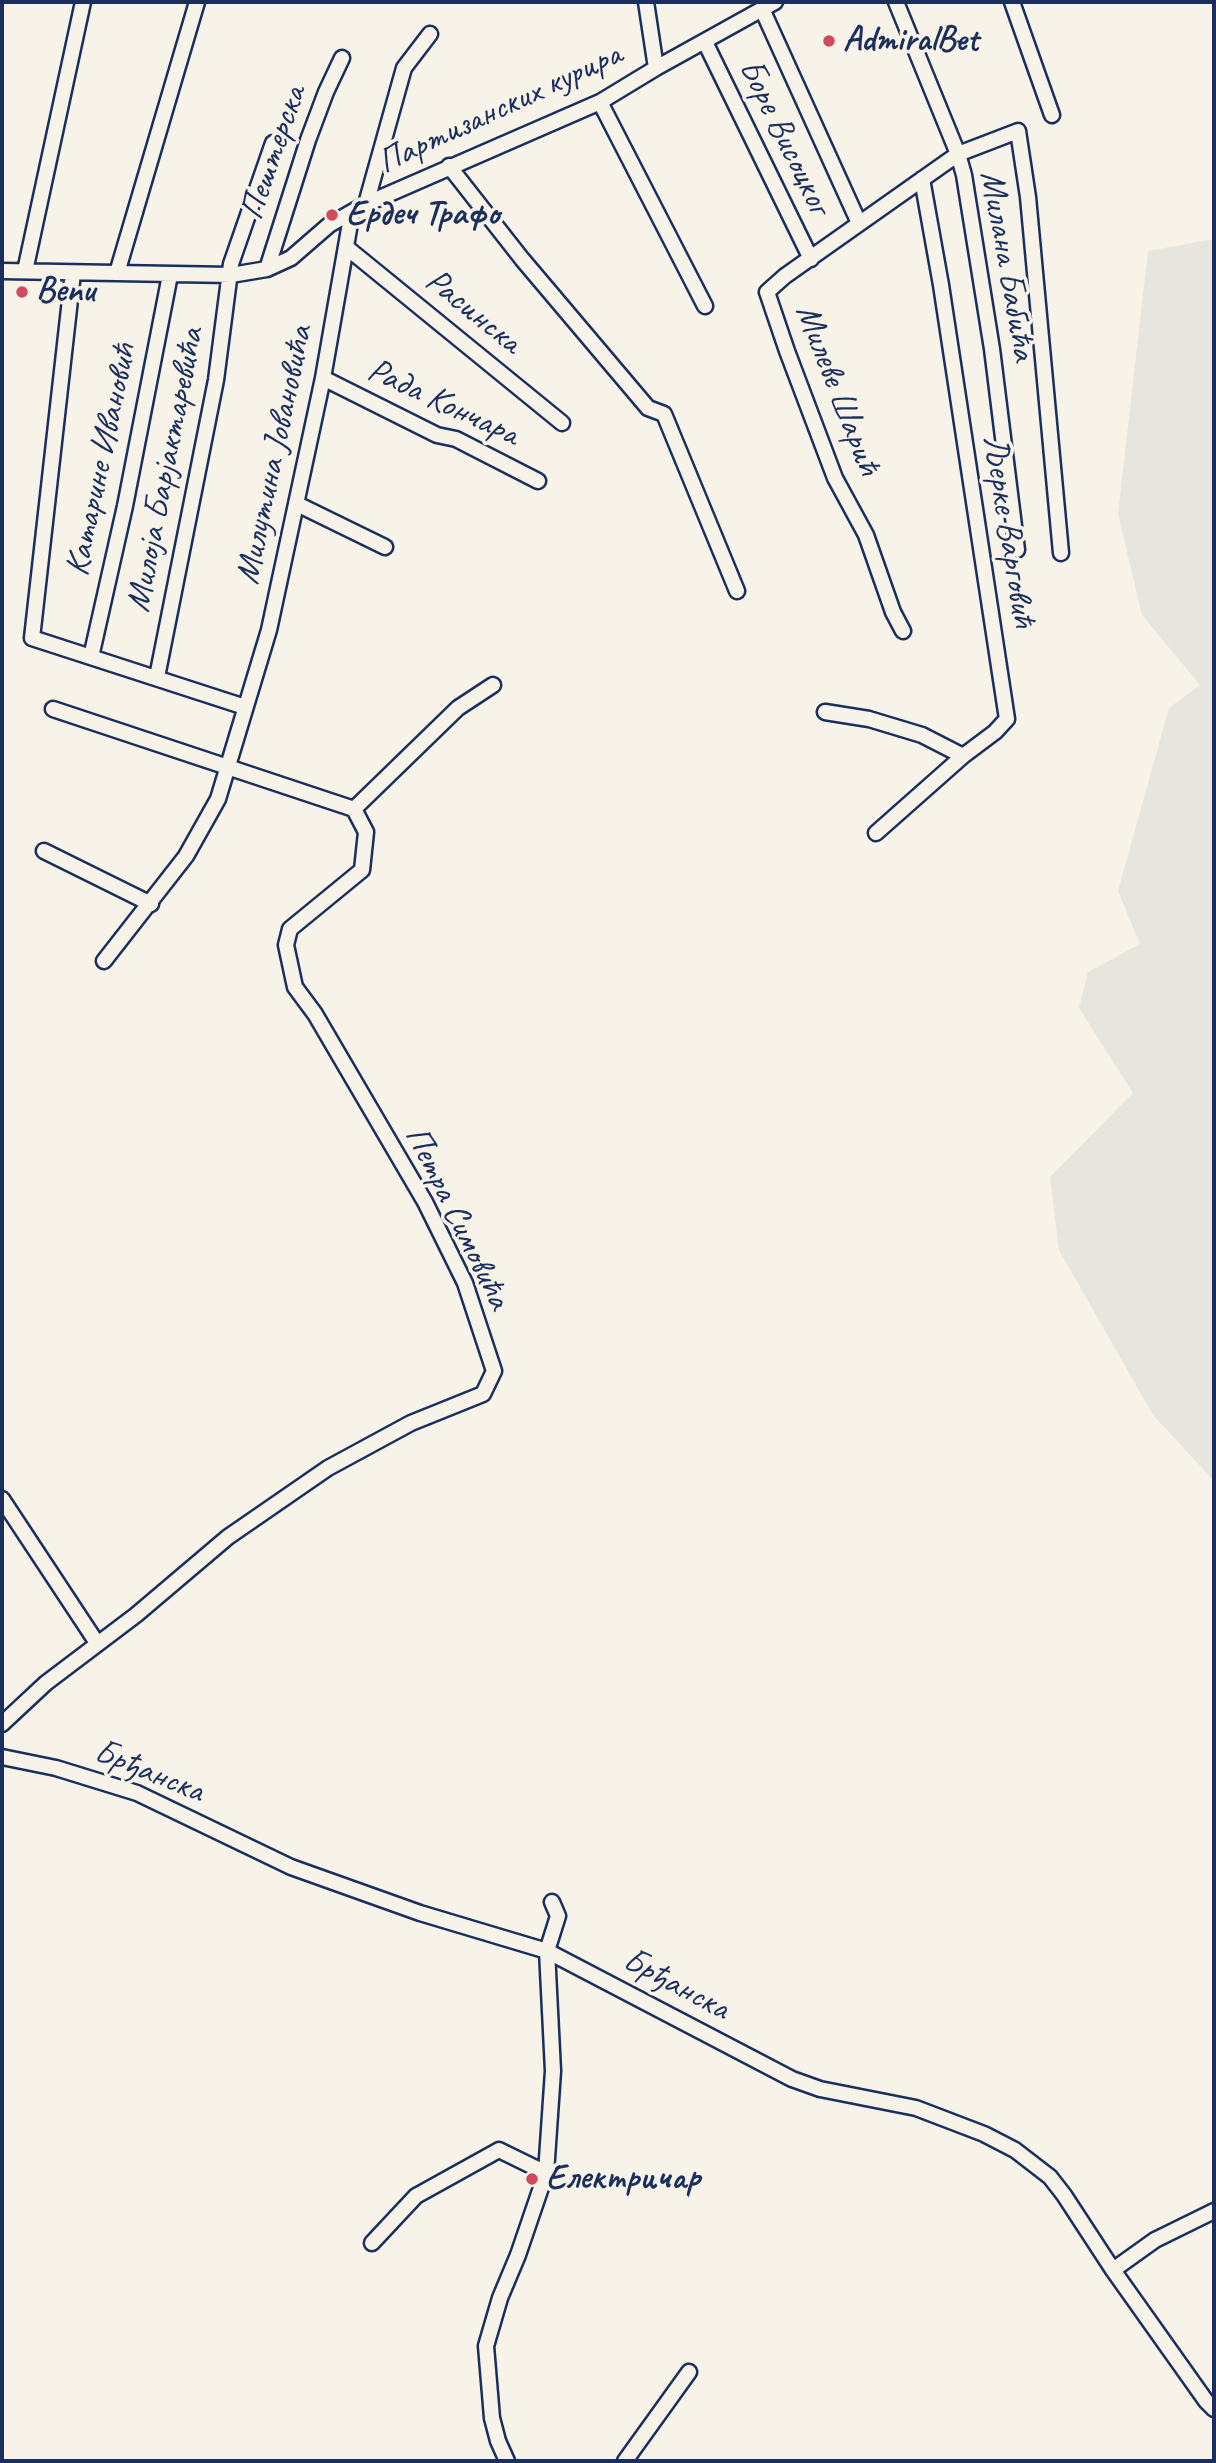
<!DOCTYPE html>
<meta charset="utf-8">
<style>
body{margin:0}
#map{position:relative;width:1216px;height:2463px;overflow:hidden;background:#f7f3e8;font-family:Caveat,sans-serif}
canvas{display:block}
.frame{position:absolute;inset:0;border:4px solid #1b2f5e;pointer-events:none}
</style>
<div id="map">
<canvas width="1216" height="2463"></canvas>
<div class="frame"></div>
</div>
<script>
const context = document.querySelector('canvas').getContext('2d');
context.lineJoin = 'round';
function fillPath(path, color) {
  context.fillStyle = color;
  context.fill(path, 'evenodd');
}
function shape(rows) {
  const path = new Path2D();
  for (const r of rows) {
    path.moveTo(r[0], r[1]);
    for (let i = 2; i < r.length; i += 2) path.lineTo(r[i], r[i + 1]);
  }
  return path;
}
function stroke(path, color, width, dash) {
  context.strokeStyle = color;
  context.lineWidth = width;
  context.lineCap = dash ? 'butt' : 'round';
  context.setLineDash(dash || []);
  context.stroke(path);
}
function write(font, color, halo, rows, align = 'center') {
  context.font = font + ' Caveat,sans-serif';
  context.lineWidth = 7;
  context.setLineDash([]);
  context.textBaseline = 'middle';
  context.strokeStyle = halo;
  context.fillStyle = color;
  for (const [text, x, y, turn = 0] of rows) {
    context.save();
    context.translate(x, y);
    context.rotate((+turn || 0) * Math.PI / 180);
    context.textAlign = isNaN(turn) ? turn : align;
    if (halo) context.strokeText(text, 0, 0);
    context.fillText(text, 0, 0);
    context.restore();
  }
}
fillPath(shape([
 [1214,239,1214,1481,1153,1415,1059,1250,1050,1177,1133,1093,1079,1008,1088,972,1140,944,1118,891,1169,708,1200,685,1142,615,1118,514,1148,251]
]), '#e6e5de');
const minor = shape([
 [646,2,656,68],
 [896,2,958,154,964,175,992,349,1017,550],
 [1012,2,1052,115],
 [762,9,859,223],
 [705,42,811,259],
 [600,102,705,306],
 [449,166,522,259,648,408,664,414,737,591],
 [366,204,404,68,430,34],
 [346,247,562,423],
 [267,269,308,140,326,92,342,58],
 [2,271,231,275,267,269,291,258,329,225,366,204,600,102,656,68,775,2],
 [25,271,83,2],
 [73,273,32,638,245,707],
 [117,273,197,2],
 [323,378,437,435,456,439,538,481],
 [297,504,385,547],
 [903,631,893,612,866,535,835,478,787,351,767,292,785,276,958,154,1018,131,1028,197,1061,553],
 [91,657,125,506,170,275],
 [157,677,216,380,231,264,273,143],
 [53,709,354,809],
 [825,712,869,719,922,735,963,756],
 [876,833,963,756,995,732,1007,719,941,285,922,179],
 [44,851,151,904],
 [104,961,186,856,218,799,269,630,323,378,352,212],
 [2,1499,97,1643],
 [2,1724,46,1683,136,1615,228,1537,328,1468,411,1423,483,1394,494,1371,465,1283,425,1202,315,1014,295,987,286,945,290,929,362,870,366,832,354,809,458,708,493,685],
 [2,1757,56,1768,137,1793,291,1867,420,1913,547,1951,792,2079,820,2089,916,2108,984,2134,1015,2150,1050,2177,1064,2195,1113,2270,1206,2401,1214,2409],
 [372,2243,416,2196,499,2150,546,2173],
 [1113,2270,1155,2240,1214,2211],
 [507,2461,498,2441,492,2418,486,2346,500,2298,518,2255,546,2173,553,2071,547,1951,558,1916,552,1902],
 [625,2461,689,2372]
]);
stroke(minor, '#1b2f5e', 19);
stroke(minor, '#f7f3e8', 14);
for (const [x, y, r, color] of [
 [829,41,7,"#d1495b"],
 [332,215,7,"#d1495b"],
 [22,292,7,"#d1495b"],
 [532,2179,7,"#d1495b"]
]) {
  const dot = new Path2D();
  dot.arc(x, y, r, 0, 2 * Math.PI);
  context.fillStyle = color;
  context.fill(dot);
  stroke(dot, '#f7f3e8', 2.5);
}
write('bold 35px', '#1b2f5e', '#f7f3e8', [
 ["AdmiralBet",843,41],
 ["Ердеч Трафо",346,215],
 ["Benu",36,292],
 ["Електричар",546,2179]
], 'left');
write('35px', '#1b2f5e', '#f7f3e8', [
 ["Партизанских курира",500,109,-25],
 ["Боре Висоцког",784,137,64],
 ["Пештерска",274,153,-71],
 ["Милана Бабића",1007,266,80],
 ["Расинска",473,312,39],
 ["Милеве Шарић",837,390,69],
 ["Рада Кончара",443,403,25],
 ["Милутина Јовановића",275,455,-78],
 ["Катарине Ивановић",102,460,-78],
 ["Милоја Барјактаревића",166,470,-79],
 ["Љерке Варговић",1008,531,81],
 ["Петра Симовића",457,1218,64],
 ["Брђанска",149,1772,22],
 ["Брђанска",676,1985,28]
]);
</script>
